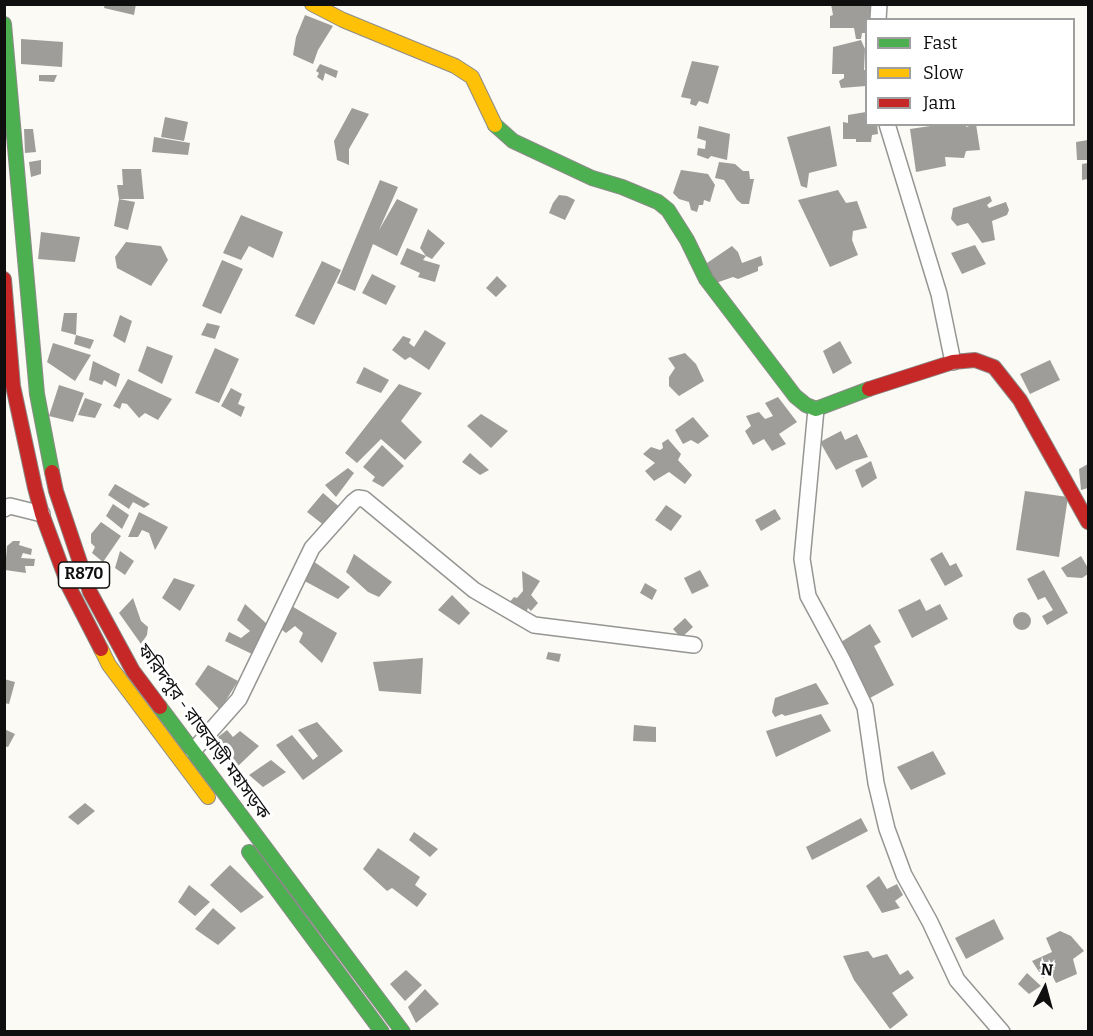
<!DOCTYPE html>
<meta charset="utf-8">
<style>
body{margin:0}
#map{position:relative;width:1093px;height:1036px;overflow:hidden;background:#fbfaf5;font-family:Bitter,serif}
canvas{display:block}
.frame{position:absolute;inset:0;border:6px solid #0f0f0f;pointer-events:none}
.legend{position:absolute;left:865px;top:18px;width:210px;height:108px;box-sizing:border-box;background:#fff;border:2px solid #9f9f9f;margin:0;padding:8px 10px;list-style:none;font-size:18px;color:#0f0f0f}
.legend li{display:flex;align-items:center;gap:12px;height:30px}
.legend b{width:30px;border:2px solid #9f9f9f}
.north{position:absolute;left:1015px;top:958px;width:60px;height:60px;-webkit-text-stroke:4px #fff;paint-order:stroke;rotate:6deg;font-size:16px;font-weight:700;line-height:24px;text-align:center;color:#0f0f0f}
.north::after{content:'';display:block;margin:auto;width:21px;height:27px;background:#0f0f0f;clip-path:polygon(50% 0,100% 100%,50% 72%,0 100%)}
</style>
<div id="map">
<canvas width="1093" height="1036"></canvas>
<div class="frame"></div>
<ul class="legend">
<li><b style="height:8px;background:#4caf50"></b>Fast</li>
<li><b style="height:8px;background:#ffc107"></b>Slow</li>
<li><b style="height:8px;background:#c62828"></b>Jam</li>
</ul>
<div class="north">N</div>
</div>
<script>
const context = document.querySelector('canvas').getContext('2d');
context.lineJoin = 'round';
function fillPath(path, color) {
  context.fillStyle = color;
  context.fill(path, 'evenodd');
}
function shape(rows) {
  const path = new Path2D();
  for (const r of rows) {
    if (r.length === 3) {
      path.moveTo(r[0] + r[2], r[1]);
      path.arc(r[0], r[1], r[2], 0, 2 * Math.PI);
      continue;
    }
    path.moveTo(r[0], r[1]);
    for (let i = 2; i < r.length; i += 2) path.lineTo(r[i], r[i + 1]);
  }
  return path;
}
function stroke(path, color, width, dash) {
  context.strokeStyle = color;
  context.lineWidth = width;
  context.lineCap = dash ? 'butt' : 'round';
  context.setLineDash(dash || []);
  context.stroke(path);
}
function write(font, color, halo, rows, align = 'center') {
  context.font = font + ' Bitter,"Noto Sans Bengali",serif';
  context.lineWidth = 6;
  context.setLineDash([]);
  context.textBaseline = 'middle';
  context.strokeStyle = halo;
  context.fillStyle = color;
  for (const [text, x, y, turn = 0] of rows) {
    context.save();
    context.translate(x, y);
    context.rotate((+turn || 0) * Math.PI / 180);
    context.textAlign = isNaN(turn) ? turn : align;
    if (halo) context.strokeText(text, 0, 0);
    context.fillText(text, 0, 0);
    context.restore();
  }
}
fillPath(shape([
 [105,4,136,4,134,15,104,8],
 [831,4,873,4,872,20,866,20,866,33,862,33,861,39,856,39,854,28,830,28,830,16,833,15],
 [305,15,333,26,318,50,313,64,293,55,296,37],
 [21,39,63,42,62,67,21,64],
 [861,40,865,49,864,70,866,70,866,86,841,88,839,81,844,78,844,74,832,74,833,47],
 [692,61,719,66,708,104,699,101,696,106,690,104,691,99,681,97],
 [320,64,338,71,336,78,325,73,323,81,317,77,319,73,316,71],
 [39,75,57,75,54,82,39,81],
 [352,108,369,114,349,149,349,165,337,160,334,141],
 [866,112,866,124,877,124,878,134,872,135,871,142,856,142,856,139,843,139,843,122,848,123,848,115],
 [165,117,188,122,184,141,161,137],
 [944,124,966,124,966,127,976,124,980,150,966,151,964,158,945,157,946,166,916,172,910,129],
 [699,126,730,134,727,160,711,156,708,159,697,155,698,148,705,149,706,141,697,138],
 [830,126,837,166,809,173,807,188,801,186,787,137],
 [24,129,33,129,36,152,25,153],
 [154,137,190,143,188,155,152,152],
 [1088,140,1088,160,1077,160,1076,142],
 [41,160,41,174,31,177,29,162],
 [719,162,735,164,743,171,749,171,750,179,754,179,749,204,742,204,737,200,724,180,715,178],
 [1088,163,1088,179,1082,180,1082,164],
 [122,169,141,169,144,199,119,199,117,185,123,185],
 [681,170,708,174,715,185,710,202,704,200,703,205,699,205,697,212,691,210,689,202,679,199,673,193],
 [380,180,398,187,379,230,397,199,418,209,397,256,373,244,355,291,337,283],
 [838,190,846,203,857,201,867,228,853,231,852,240,858,255,830,267,798,200],
 [559,195,567,196,575,200,565,220,549,213,553,203],
 [990,196,992,201,987,205,989,208,1006,202,1009,210,1007,215,992,221,995,240,982,243,968,223,957,226,951,219,953,208],
 [119,199,135,202,128,230,114,226],
 [241,215,283,232,273,258,249,246,241,260,223,253],
 [428,229,445,243,432,259,426,256,420,248],
 [41,232,80,237,75,262,38,259],
 [126,242,161,246,168,260,151,286,117,268,115,257],
 [975,245,986,264,962,274,951,253],
 [732,246,738,252,742,263,761,256,763,265,758,267,758,271,738,279,733,277,713,284,707,263],
 [407,248,426,256,423,260,440,265,435,282,418,277,420,273,400,264],
 [222,260,243,269,221,314,202,306],
 [322,261,341,270,314,325,295,316],
 [372,274,396,286,386,305,362,293],
 [497,276,507,286,496,297,486,288],
 [64,313,77,313,76,335,61,331],
 [120,315,132,321,125,343,113,336],
 [207,323,220,326,215,339,201,335],
 [425,330,446,343,429,370,410,357,405,360,392,350,403,336,411,339,409,343,414,347],
 [76,335,94,340,90,349,74,344],
 [840,341,852,363,833,374,823,351],
 [53,343,91,355,75,381,47,362],
 [147,346,173,356,162,384,138,371],
 [215,348,239,359,219,403,195,393],
 [685,353,696,364,704,381,679,396,669,386,669,377,675,368,668,358],
 [1050,360,1060,380,1030,394,1020,374],
 [93,361,120,374,116,387,104,380,102,385,89,380],
 [364,367,389,380,381,393,356,383],
 [128,379,172,399,158,420,145,413,139,418,127,404,122,403,120,409,113,406],
 [399,384,422,393,401,421,422,442,405,460,381,439,357,463,345,453],
 [59,385,84,393,73,422,49,416],
 [231,388,242,394,238,404,245,407,241,417,221,406],
 [778,397,797,422,779,434,786,444,772,451,764,439,753,445,745,431,751,426,746,416,759,412,765,419,773,416,765,403],
 [85,398,102,404,95,418,78,415],
 [481,414,508,431,491,448,467,426],
 [693,417,709,436,698,444,691,440,683,444,675,430],
 [841,431,845,440,857,434,868,457,854,461,836,470,820,442],
 [668,439,681,454,678,460,692,475,685,484,669,472,654,481,645,471,655,463,643,454,651,447,660,450,663,448,662,443],
 [382,445,404,466,383,487,372,481,375,477,363,467],
 [470,453,489,470,480,475,462,462],
 [871,461,877,478,862,488,855,470],
 [1088,464,1088,488,1081,490,1079,469],
 [348,468,354,473,336,497,325,485],
 [115,484,150,504,144,508,133,502,129,509,108,495],
 [1025,491,1068,497,1059,557,1016,550],
 [323,493,342,509,325,526,307,512],
 [113,504,129,515,122,529,106,516],
 [666,505,682,516,671,531,655,520],
 [775,509,781,519,761,531,755,520],
 [139,512,168,527,155,550,149,533,142,530,138,537,128,537],
 [101,522,121,536,103,562,92,553,95,547,91,543,91,534],
 [13,541,20,541,19,545,32,549,31,555,23,553,21,558,35,559,34,566,25,566,26,573,5,570,7,546],
 [120,551,134,561,125,575,115,568],
 [942,552,950,566,956,563,963,576,945,586,930,559],
 [354,554,392,582,379,597,368,592,346,572],
 [1081,556,1088,568,1088,574,1082,578,1067,577,1061,568],
 [313,561,350,587,338,599,299,578],
 [700,570,709,586,692,594,684,578],
 [1044,570,1068,613,1047,625,1042,616,1053,610,1045,597,1038,600,1027,579],
 [522,571,540,581,531,595,538,603,531,611,528,608,525,615,508,604,514,597,517,598,523,591],
 [174,578,195,585,180,611,162,598],
 [645,583,657,590,652,600,640,593],
 [452,595,470,613,459,625,438,610],
 [133,598,141,621,148,627,147,635,141,644,119,613],
 [920,599,926,611,940,604,948,619,912,638,898,610],
 [245,604,267,624,252,654,225,641,229,632,241,638,250,631,237,620],
 [290,605,337,633,322,663,299,642,303,633,295,626,286,633,278,627],
 [1022,621,9],
 [685,618,693,627,681,638,673,629],
 [870,624,881,642,874,646,894,685,870,698,841,642],
 [548,652,561,654,559,662,546,659],
 [423,658,421,694,379,691,373,662],
 [208,665,238,681,220,710,195,684],
 [4,679,15,682,9,704,4,703],
 [816,683,829,704,785,716,782,714,775,717,772,712,775,698],
 [821,714,831,731,776,757,766,731],
 [317,722,343,751,303,780,276,745,292,735,313,760,318,756,298,730],
 [634,725,656,727,656,742,633,741],
 [4,729,15,734,8,747,4,746],
 [227,730,233,737,240,731,259,746,237,767,218,737],
 [933,751,946,774,911,790,897,767],
 [271,760,286,772,263,787,249,775],
 [85,803,95,811,78,825,68,817],
 [861,818,868,831,812,860,806,847],
 [414,832,438,849,430,857,409,840],
 [378,848,420,877,415,885,427,894,417,907,392,888,387,891,363,869],
 [230,865,264,897,241,913,210,885],
 [879,876,887,889,897,884,903,895,895,901,900,908,882,913,866,886],
 [189,885,210,902,195,916,178,902],
 [213,908,236,928,218,945,195,929],
 [994,919,1004,939,966,959,955,938],
 [1060,931,1071,936,1084,951,1073,959,1077,974,1056,983,1051,973,1043,978,1032,961,1052,952,1046,938],
 [868,951,873,958,887,954,900,975,908,970,914,978,892,993,908,1015,890,1029,854,980,843,956],
 [406,970,422,985,405,1001,390,984],
 [1027,973,1041,986,1029,994,1018,984],
 [425,989,439,1004,416,1023,408,1007]
]), '#9f9d9a');
const street = shape([
 [878,20,879,4],
 [887,124,939,294,953,362],
 [816,409,802,559,808,596,842,659,865,707,876,783,887,829,904,875,930,922,957,980,1002,1032],
 [4,509,10,506,42,514],
 [193,751,239,699,312,548,353,502,358,498,364,499,474,590,534,625,694,645]
]);
const fast = shape([
 [4,24,37,394,52,472],
 [495,125,513,141,592,178,622,187,658,202,668,210,687,240,706,279,795,396,806,405,816,409,869,389],
 [160,707,403,1032],
 [249,852,382,1032]
]);
const slow = shape([
 [312,4,343,20,455,66,472,77,495,125],
 [101,649,109,665,208,797]
]);
const jam = shape([
 [4,279,13,386,35,488,42,514,69,587,101,649],
 [869,389,953,362,975,360,994,367,1020,400,1088,522],
 [52,472,56,491,90,592,133,671,160,707]
]);
stroke(street, '#959593', 18);
stroke(fast, '#8c8b89', 16);
stroke(slow, '#8c8b89', 16);
stroke(jam, '#8c8b89', 16);
stroke(street, '#fefefe', 15);
stroke(fast, '#4caf50', 14);
stroke(slow, '#ffc107', 14);
stroke(jam, '#c62828', 14);
for (const [x, y, w] of [
 [84,575,51]
]) {
  const box = new Path2D();
  box.roundRect(x - w / 2, y - 13, w, 26, 4.5);
  context.fillStyle = '#fff';
  context.fill(box);
  stroke(box, '#0f0f0f', 1.5);
}
write('bold 16px', '#0f0f0f', null, [
 ["R870",84,575]
]);
write('18px', '#0f0f0f', '#fff', [
 ["ফরিদপুর - রাজবাড়ী মহাসড়ক",203,732,54]
]);
</script>
